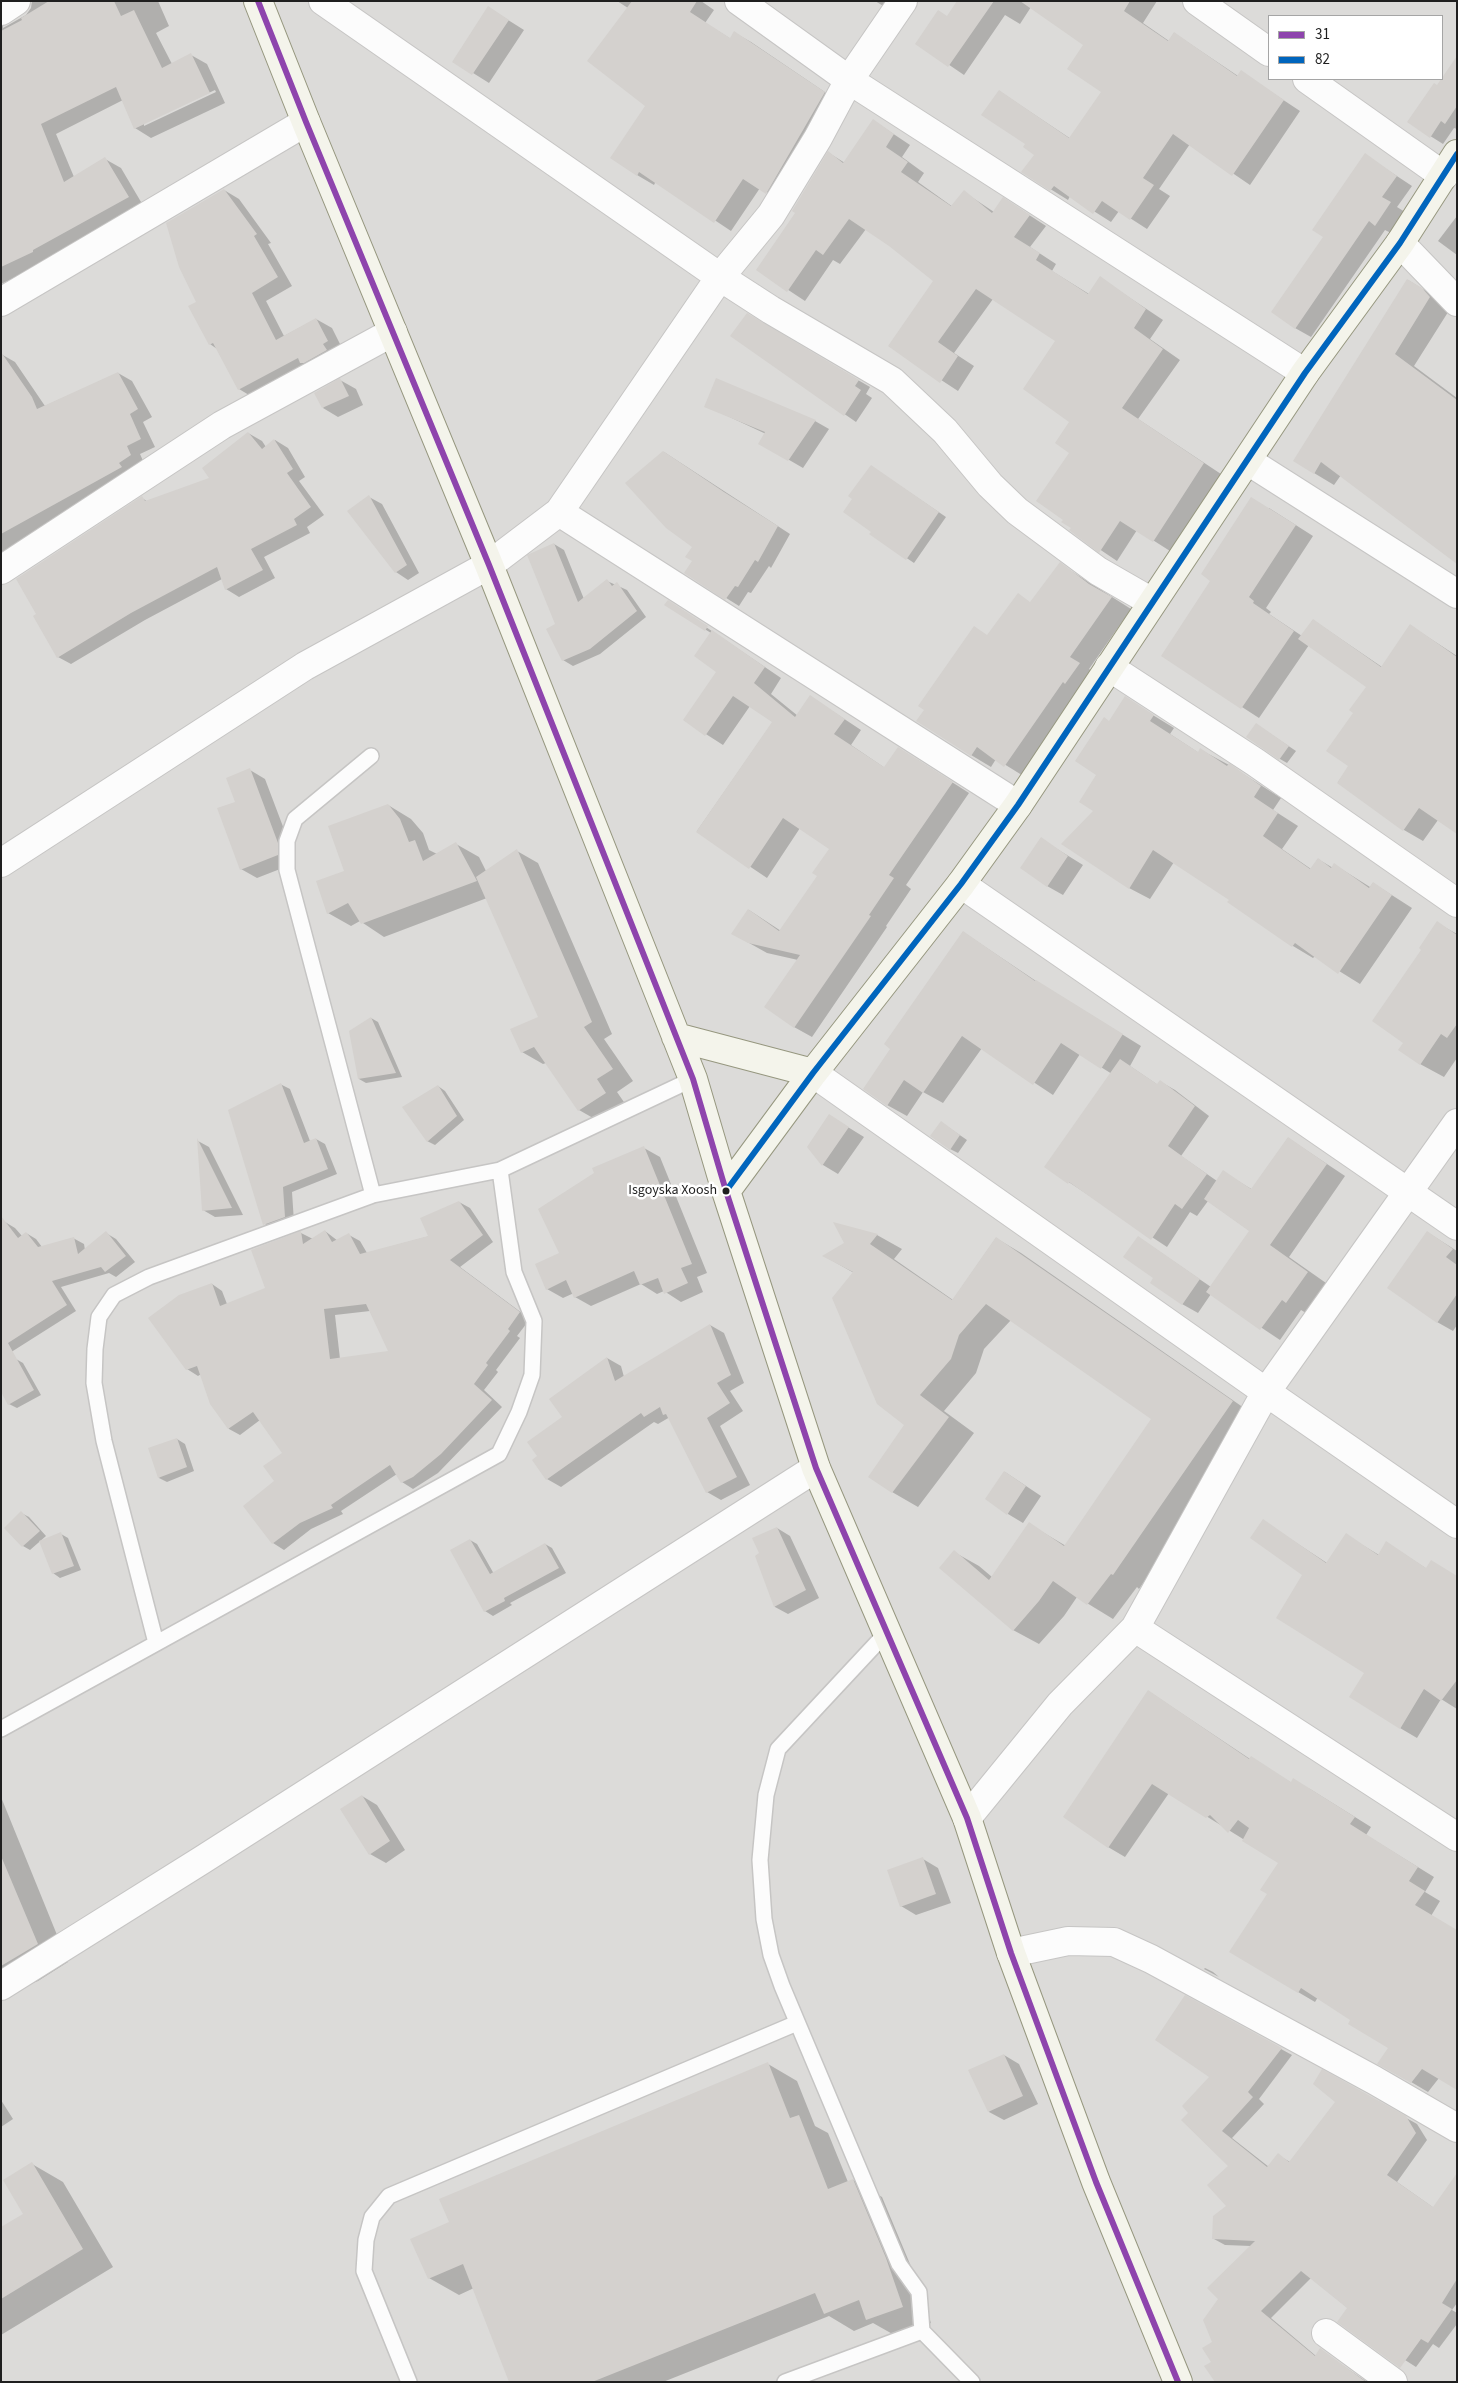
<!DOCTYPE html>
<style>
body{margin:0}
#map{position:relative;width:1458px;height:2383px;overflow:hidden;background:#edebe8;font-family:"Source Sans 3",sans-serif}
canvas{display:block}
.frame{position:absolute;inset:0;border:2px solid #1f1f1f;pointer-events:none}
.legend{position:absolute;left:1268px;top:15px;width:175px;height:65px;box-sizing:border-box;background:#fff;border:1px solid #a5a5a5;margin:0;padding:6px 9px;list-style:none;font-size:15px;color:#1f1f1f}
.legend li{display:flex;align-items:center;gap:10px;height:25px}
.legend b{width:25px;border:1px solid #a5a5a5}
</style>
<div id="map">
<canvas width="1458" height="2383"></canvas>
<div class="frame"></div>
<ul class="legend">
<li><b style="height:6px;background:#8e44ad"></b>31</li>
<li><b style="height:6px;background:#0065bd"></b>82</li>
</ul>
</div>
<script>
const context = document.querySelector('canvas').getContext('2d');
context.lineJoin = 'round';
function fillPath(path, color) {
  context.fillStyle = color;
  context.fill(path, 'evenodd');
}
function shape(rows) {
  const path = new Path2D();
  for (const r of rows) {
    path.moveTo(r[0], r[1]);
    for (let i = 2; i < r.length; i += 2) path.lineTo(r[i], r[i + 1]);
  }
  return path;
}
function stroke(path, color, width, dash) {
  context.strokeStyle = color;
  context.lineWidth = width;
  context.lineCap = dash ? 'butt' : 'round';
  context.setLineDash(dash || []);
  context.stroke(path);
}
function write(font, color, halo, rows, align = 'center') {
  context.font = font + ' "Source Sans 3",sans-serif';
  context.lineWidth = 5;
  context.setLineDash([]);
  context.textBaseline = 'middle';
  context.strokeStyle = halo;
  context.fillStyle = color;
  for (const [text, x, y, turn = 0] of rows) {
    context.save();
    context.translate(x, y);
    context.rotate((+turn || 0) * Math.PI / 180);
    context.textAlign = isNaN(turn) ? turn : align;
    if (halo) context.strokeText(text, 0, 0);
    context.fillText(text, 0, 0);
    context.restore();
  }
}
fillPath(shape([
 [1,1,1457,1,1457,2382,1,2382],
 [1269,16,1442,16,1442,79,1269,79]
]), '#dcdbd9');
fillPath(shape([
 [1,1,3,28,26,15,31,8,32,1,158,1,169,26,156,33,172,64,191,55,207,64,225,103,151,138,135,128,123,100,56,134,74,177,105,159,121,168,144,207,49,261,1,284],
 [215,90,216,92,144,126,144,123],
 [617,1,701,1,714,10,705,23,731,39,735,33,751,42,841,103,783,202,760,188,731,231,656,181,654,185,637,175,647,106,628,8],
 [875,1,889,1,885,7],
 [959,1,1157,1,1143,23,1169,41,1174,33,1238,76,1241,72,1300,111,1250,185,1190,144,1159,189,1170,196,1147,229,1119,211,1111,222,1070,196,1068,200,1023,172,1035,155,1026,144,999,91,1071,139,1103,92,1085,45,1031,7,1020,24,1005,15,964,75,917,43,948,17],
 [489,8,524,30,489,83,454,61],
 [1457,70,1457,129,1454,128,1443,144,1408,122,1437,86],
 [874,121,910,145,902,157,924,173,918,182,953,207,964,192,994,212,1020,209,1046,226,1030,247,1056,264,1052,271,1089,294,1100,278,1163,320,1150,339,1180,360,1138,419,1221,474,1170,551,1137,530,1117,561,1071,530,1071,421,1057,341,993,299,954,353,974,366,958,391,889,346,935,280,890,245,866,229,840,264,833,260,805,301,758,270,797,213,829,153,845,163],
 [1365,155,1412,186,1397,207,1405,212,1391,233,1385,230,1311,337,1295,328],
 [224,190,239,199,271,243,268,244,292,286,266,301,284,336,316,319,332,328,343,350,254,398,239,389,217,349,210,344,198,302],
 [1457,216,1457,255,1438,241],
 [1408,280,1442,301,1450,309,1414,366,1457,398,1457,561,1341,475,1334,485,1314,473],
 [747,315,870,387,866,394,872,398,856,422,732,336],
 [1,354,15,362,45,406,118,373,132,381,152,417,143,422,155,447,140,454,144,463,15,559,1,551],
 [340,380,356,389,363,405,338,417,323,408],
 [706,406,815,421,829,429,803,468,760,443,766,434],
 [248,433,262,441,266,447,275,440,288,448,305,477,299,481,324,515,307,527,310,533,264,557,275,578,239,597,226,589,222,579,145,620,71,664,58,657,142,498,148,502,211,479],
 [664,452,790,534,771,568,769,566,751,593,748,592,739,606,686,573,694,561,694,546],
 [878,471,946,517,914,563,871,534],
 [369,497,382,504,419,573,408,580,396,572],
 [1269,508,1313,536,1266,608,1271,612,1269,614,1302,636,1313,620,1382,667,1411,626,1457,656,1457,833,1438,820,1423,841,1404,830,1338,782,1350,766,1354,713,1368,686,1309,645,1259,718,1163,656],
 [554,544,564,550,584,599,607,581,627,590,646,617,600,654,573,666,563,660,557,625],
 [1060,564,1131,609,1089,669,1099,676,1025,777,996,759,991,767,971,755,988,636,1031,603],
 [666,605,675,606,781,678,771,694,798,716,811,697,861,730,851,745,885,768,916,759,969,793,906,885,911,889,886,926,887,927,812,1037,794,1027,798,960,767,953,733,934,749,910,781,931,819,876,831,848,800,828,767,878,697,831,773,722,750,706,723,745,684,720,717,672,711,633],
 [1125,698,1174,728,1170,734,1199,753,1201,750,1229,765,1281,798,1273,810,1298,826,1282,849,1311,869,1318,859,1333,868,1335,865,1370,887,1373,883,1412,908,1360,984,1315,956,1313,958,1293,946,1229,902,1231,899,1174,862,1150,899,1129,888,1095,811,1098,775,1110,722],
 [1263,729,1296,751,1287,763,1280,759],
 [250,770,265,779,293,853,293,864,257,878,241,869,236,802],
 [388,805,411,819,423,833,429,850,437,854,456,844,479,857,486,871,517,851,538,863,612,1034,604,1039,633,1081,617,1092,626,1105,600,1122,579,1110,546,1063,543,1064,522,1052,540,1017,487,898,384,937,360,921,351,926,328,913,346,872],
 [1041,839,1083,865,1063,895,1047,886],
 [1437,923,1457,934,1457,1058,1444,1077,1420,1064,1405,1043,1423,950],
 [963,932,1036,981,1141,1046,1130,1066,1158,1085,1161,1082,1175,1090,1209,1116,1181,1156,1217,1181,1223,1172,1253,1190,1288,1138,1345,1176,1289,1257,1326,1283,1306,1313,1301,1310,1280,1340,1211,1294,1198,1313,1182,1304,1155,1278,1138,1237,1211,1287,1250,1231,1208,1201,1197,1216,1190,1212,1167,1247,1046,1167,1112,1074,1080,1054,1053,1095,982,1048,943,1103,923,1092,907,1116,887,1105,892,1049],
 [371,1018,378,1022,402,1077,366,1083,359,1079],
 [280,1084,290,1089,310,1141,316,1139,325,1144,337,1174,292,1192,294,1222,274,1230,265,1224],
 [438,1086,445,1091,464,1120,435,1145,427,1141],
 [830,1116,864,1137,838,1174,823,1165,808,1147],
 [948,1127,967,1140,958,1153,950,1149],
 [198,1141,209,1147,243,1215,215,1217,203,1210],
 [644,1148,660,1157,707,1273,697,1277,703,1292,681,1302,664,1291,657,1294,641,1284,591,1306,575,1297,574,1293,563,1298,547,1289,561,1253],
 [459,1202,470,1208,493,1242,460,1267,530,1319,517,1336,520,1338,496,1370,498,1372,484,1390,502,1407,438,1473,413,1489,402,1482,397,1474,341,1511,343,1514,311,1529,284,1550,273,1543,245,1506,276,1481,284,1453,260,1420,240,1435,229,1429,211,1404,201,1374,198,1376,187,1369,212,1284,222,1291,227,1304,266,1289,301,1233,313,1239,325,1231,338,1241,349,1235,360,1241,367,1253,430,1236],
 [370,1311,390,1352,340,1359,335,1315],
 [5,1222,15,1228,22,1236,26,1233,36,1239,42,1247,73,1238,84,1244,85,1250,106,1233,116,1239,135,1262,116,1277,109,1273,61,1287,76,1311,5,1356],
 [836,1224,877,1235,902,1249,894,1259,953,1300,996,1238,1021,1253,1257,1417,1139,1589,1137,1587,1113,1619,1077,1597,1064,1616,1039,1644,1013,1630,954,1552,979,1566,992,1577,1029,1524,1066,1546,1153,1418,1011,1320,984,1349,976,1373,944,1411,974,1433,918,1507,892,1492,905,1425,854,1273,824,1256,846,1243],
 [1427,1232,1457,1251,1457,1325,1453,1331,1437,1322],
 [710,1325,724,1333,744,1383,730,1391,743,1411,720,1426,750,1485,721,1500,707,1492,670,1417,658,1424,654,1422,561,1487,547,1479,539,1456,564,1417,607,1358,621,1366,624,1377],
 [16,1359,23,1363,41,1395,17,1408,9,1404],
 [177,1439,185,1444,194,1471,167,1482,159,1478],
 [1005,1472,1041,1496,1023,1523,1008,1514],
 [21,1513,29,1517,46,1536,30,1550,23,1546],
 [1263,1521,1327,1563,1346,1535,1379,1555,1387,1543,1427,1569,1457,1577,1457,1709,1441,1699,1417,1738,1400,1728,1303,1574],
 [777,1528,790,1536,819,1598,788,1614,775,1607,756,1556,760,1554],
 [61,1534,68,1538,81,1570,60,1578,53,1573],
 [470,1540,477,1544,494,1574,545,1544,552,1548,566,1573,510,1603,512,1605,493,1616,485,1611],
 [1148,1691,1250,1759,1292,1783,1310,1789,1371,1827,1366,1835,1434,1877,1425,1892,1440,1901,1431,1916,1439,2078,1428,2092,1379,2063,1389,2048,1352,2019,1318,1997,1315,2002,1298,1992,1268,1894,1280,1862,1169,1793,1125,1857,1108,1847],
 [362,1796,377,1805,405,1850,386,1863,370,1854],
 [1,1797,68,1962,38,1981,1,1996],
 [923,1859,938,1868,951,1903,916,1915,901,1906],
 [1205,1968,1213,1972,1219,1977,1204,1969],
 [1281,2049,1292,2055,1259,2099,1264,2104,1232,2138,1269,2167,1278,2155,1290,2162,1337,2101,1322,2071,1417,2124,1427,2140,1397,2182,1434,2208,1457,2175,1457,2303,1452,2310,1457,2313,1457,2324,1439,2348,1433,2344,1416,2367,1405,2360,1348,2308,1311,2278,1271,2318,1316,2356,1320,2350,1367,2382,1216,2382,1212,2362,1220,2299,1251,2246,1225,2245,1214,2239,1227,2206,1229,2166,1182,2120],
 [1004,2055,1019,2064,1038,2104,1004,2120,989,2112],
 [768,2064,797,2081,815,2126,828,2133,848,2182,853,2180,882,2197,915,2276,931,2323,896,2336,873,2323,854,2331,829,2316,663,2382,510,2382,474,2288,459,2295,429,2278],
 [1,2100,13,2119,1,2127],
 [32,2164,63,2182,113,2267,1,2335,1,2229,25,2214]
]), '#0003');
fillPath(shape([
 [49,1,114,1,121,16,134,10,162,68,191,53,210,93,134,129,116,87,41,124,64,182,105,157,129,197,33,250,33,252,1,267,1,31,22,20,21,18],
 [632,1,697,1,690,12,730,38,734,31,825,92,766,194,743,179,714,223,639,172,637,176,610,158,645,106,587,61],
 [957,1,994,1,948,67,915,44,938,10,947,16],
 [1020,1,1130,1,1124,11,1168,41,1174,32,1237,76,1241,70,1284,100,1232,176,1173,134,1143,178,1154,185,1130,220,1102,201,1093,214,1054,186,1050,191,1021,172,1034,155,1023,147,1025,144,981,115,999,90,1069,138,1101,92,1067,69,1083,45],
 [488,6,509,20,472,75,452,62],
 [1457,56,1457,106,1445,124,1441,121,1430,138,1407,122,1434,83,1437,85],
 [873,119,894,134,886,147,908,162,901,172,951,206,964,190,992,213,1003,197,1030,215,1014,237,1040,253,1036,260,1088,294,1100,276,1146,309,1134,328,1163,349,1122,408,1204,463,1153,542,1120,521,1099,553,1069,530,1071,528,1061,522,1063,520,1036,501,1069,453,1055,443,1069,422,1023,389,1055,341,976,289,938,342,958,356,940,383,888,346,933,281,889,246,849,219,823,255,816,250,787,292,756,270,795,213,792,211,828,151,843,163],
 [1365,153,1397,176,1382,197,1391,202,1375,226,1369,221,1295,329,1271,312,1323,237,1312,230],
 [224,189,257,234,254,236,278,277,252,293,276,340,316,318,328,341,323,344,327,350,304,363,300,363,298,358,238,390,213,343,209,345,188,306,196,302,179,267,166,223],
 [1407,279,1422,288,1430,297,1395,354,1457,400,1457,564,1321,462,1314,474,1293,461],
 [747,313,859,380,855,386,861,390,844,416,730,336],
 [1,352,32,397,37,409,118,372,138,409,130,414,141,439,127,446,131,455,119,463,122,467,1,534],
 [340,378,349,396,322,408,314,393],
 [716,378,816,420,788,461,758,444,765,432,704,407],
 [248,432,262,449,274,439,293,469,287,473,311,507,294,519,297,525,251,549,263,570,225,590,217,567,131,613,57,658,33,616,36,614,16,579,142,496,145,501,209,478,202,468],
 [663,451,724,492,778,526,758,562,755,560,738,587,735,586,725,600,684,573,692,561,685,557,692,547,666,528,625,483],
 [871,465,939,512,906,560,869,534,871,532,843,512,852,499,848,496],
 [369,495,407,565,395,573,347,511],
 [1251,497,1296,525,1249,597,1254,601,1253,603,1294,631,1241,709,1161,656,1210,581,1201,574],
 [554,543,578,602,607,579,612,586,617,582,637,611,590,649,562,661,546,629,555,624,527,555],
 [1060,562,1089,584,1112,597,1070,657,1080,663,1065,684,1063,682,1004,767,977,747,971,756,916,721,924,710,918,706,974,626,987,635,1018,593,1030,602],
 [668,600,708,626,705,631,664,605],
 [1313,619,1381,667,1410,624,1457,657,1457,834,1419,808,1403,831,1337,783,1348,766,1326,751,1353,713,1349,710,1366,687,1298,639],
 [712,630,765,667,754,683,795,717,810,695,845,719,834,734,884,767,898,747,953,782,889,875,894,878,869,915,871,916,794,1028,764,1007,800,955,748,943,731,934,748,909,779,931,817,876,812,873,829,849,783,818,749,869,696,832,772,722,733,696,705,736,683,720,716,672,694,656],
 [1125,696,1154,715,1150,721,1198,752,1200,748,1227,766,1229,763,1261,786,1254,797,1278,813,1263,836,1310,869,1318,858,1331,868,1334,863,1369,888,1373,882,1392,895,1338,974,1295,943,1292,947,1227,902,1229,900,1153,850,1129,889,1061,844,1093,811,1079,802,1096,775,1075,761,1104,717,1109,721],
 [1256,723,1289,746,1279,760,1246,737],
 [250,768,278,843,278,855,240,870,217,808,235,802,226,778],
 [388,804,400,819,409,842,415,840,423,861,456,842,477,881,361,924,348,903,327,914,316,881,344,871,328,826],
 [1041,837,1068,856,1047,887,1020,868],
 [517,849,592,1022,584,1027,613,1069,597,1079,606,1093,578,1111,534,1047,521,1053,510,1029,538,1017,476,877],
 [1437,921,1457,935,1457,1024,1447,1038,1441,1034,1420,1065,1398,1050,1403,1043,1372,1021,1421,950,1419,948],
 [963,931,1035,981,1036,980,1123,1034,1101,1069,1061,1043,1033,1085,962,1036,923,1093,904,1080,887,1106,863,1089,890,1049,884,1044],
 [371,1017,396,1073,358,1079,349,1031],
 [1120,1059,1157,1084,1160,1080,1195,1106,1168,1146,1207,1174,1182,1209,1175,1204,1151,1240,1069,1182,1068,1184,1044,1167],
 [281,1083,304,1143,316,1138,328,1169,283,1187,285,1217,263,1225,228,1110],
 [438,1085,457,1116,427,1142,402,1107],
 [829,1114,849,1127,822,1166,807,1147],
 [941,1121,960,1135,950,1150,930,1136],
 [1288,1137,1327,1164,1270,1245,1308,1272,1286,1303,1282,1300,1260,1330,1206,1292,1249,1231,1204,1199,1223,1170,1251,1189],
 [197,1138,232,1208,202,1211],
 [644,1146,692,1264,681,1268,688,1283,664,1294,658,1278,640,1285,634,1271,574,1298,566,1280,546,1290,535,1264,559,1253,538,1209,594,1173,592,1168],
 [459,1201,483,1235,450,1260,520,1312,508,1329,510,1331,486,1363,488,1365,474,1384,492,1400,441,1454,413,1477,401,1483,390,1465,331,1505,333,1508,300,1523,272,1544,243,1506,274,1481,263,1466,282,1453,253,1412,228,1429,210,1404,197,1366,186,1370,148,1318,179,1295,212,1283,220,1306,265,1288,251,1250,261,1246,301,1231,303,1244,325,1230,332,1242,349,1233,360,1254,428,1236,420,1218],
 [366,1304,388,1351,330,1359,324,1309],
 [1,1216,18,1238,26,1232,38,1247,74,1237,78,1254,106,1231,126,1256,105,1272,101,1267,52,1281,67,1305,8,1343,34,1390,8,1405,1,1392],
 [833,1222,878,1234,870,1244,952,1300,996,1237,1233,1401,1113,1575,1111,1574,1087,1605,1053,1581,1039,1601,1013,1631,939,1568,954,1550,989,1580,1029,1522,1064,1546,1151,1419,986,1304,959,1335,951,1359,920,1395,949,1417,892,1493,868,1477,904,1425,877,1404,832,1298,853,1272,822,1256,844,1243],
 [1427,1231,1453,1249,1446,1257,1457,1265,1457,1294,1437,1323,1387,1288],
 [1138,1236,1200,1279,1182,1305,1150,1283,1153,1278,1123,1257],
 [710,1324,731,1375,717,1383,730,1403,707,1418,737,1477,706,1493,666,1414,663,1415,660,1407,644,1417,641,1413,546,1480,532,1460,537,1456,527,1442,562,1417,549,1399,607,1357,615,1381],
 [177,1438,187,1467,158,1478,148,1448],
 [1004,1471,1026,1486,1007,1515,985,1499],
 [21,1511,40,1531,22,1547,4,1528],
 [1263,1519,1326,1563,1346,1533,1378,1555,1386,1541,1426,1568,1431,1560,1457,1576,1457,1680,1441,1701,1424,1689,1400,1729,1349,1697,1364,1673,1276,1618,1302,1575,1250,1538],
 [777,1527,806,1590,774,1607,755,1556,759,1553,752,1538],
 [61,1532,74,1566,52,1574,39,1541],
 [470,1539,490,1574,545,1543,559,1568,504,1598,505,1601,484,1612,450,1550],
 [1148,1690,1249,1759,1251,1756,1291,1782,1293,1778,1355,1817,1350,1824,1418,1867,1409,1881,1425,1891,1415,1905,1457,1930,1457,2090,1422,2069,1411,2083,1377,2064,1388,2048,1348,2024,1350,2020,1301,1988,1298,1993,1229,1952,1267,1894,1260,1890,1278,1863,1242,1841,1249,1828,1238,1820,1228,1833,1210,1815,1206,1818,1152,1784,1108,1848,1063,1817],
 [362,1795,390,1841,369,1855,340,1809],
 [1,1856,38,1944,1,1966],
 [923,1857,936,1894,900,1907,887,1870],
 [1185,1995,1282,2048,1248,2092,1253,2097,1222,2131,1267,2167,1278,2153,1289,2162,1335,2102,1313,2084,1322,2069,1406,2116,1416,2133,1387,2175,1433,2207,1457,2173,1457,2279,1442,2303,1452,2309,1428,2343,1421,2339,1400,2368,1337,2322,1347,2308,1301,2271,1261,2311,1315,2356,1320,2348,1366,2382,1215,2382,1204,2366,1211,2362,1202,2348,1212,2342,1203,2320,1218,2299,1207,2288,1255,2241,1212,2239,1213,2216,1226,2206,1207,2185,1228,2166,1181,2120,1188,2113,1182,2106,1209,2077,1155,2040],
 [1004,2054,1023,2096,988,2112,968,2070],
 [768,2062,790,2118,799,2115,828,2189,853,2179,886,2258,903,2307,866,2320,859,2300,824,2314,815,2293,592,2382,509,2382,463,2264,428,2279,410,2239,449,2222,439,2199],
 [32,2162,83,2249,1,2299,1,2227,23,2214,3,2180]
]), '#d4d1ce');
const service = shape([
 [371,756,295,819,287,841,287,870,373,1195],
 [888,1631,778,1749,766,1795,760,1860,764,1919,771,1955,782,1986,899,2264,919,2292,922,2331,972,2382],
 [156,1643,104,1441,94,1383,95,1349,99,1317,114,1295,149,1277,373,1195,500,1170,693,1079],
 [1,1729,499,1454,519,1412,532,1375,534,1321,514,1272,500,1170],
 [409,2382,364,2271,366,2240,372,2217,389,2196,797,2023],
 [785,2382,922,2331]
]);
const minor = shape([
 [323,1,720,277,771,310,892,381,945,431,990,485,1017,511,1098,571,1152,602],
 [739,1,849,80,1305,373],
 [1197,1,1269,52],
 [1,11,16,1],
 [1307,79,1444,176],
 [1400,243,1457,302],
 [1,302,306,122],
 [1248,461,1457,594],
 [559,512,1018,805],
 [1,570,222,425,393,332],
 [1109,667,1255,762,1457,903],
 [1,863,305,666,489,565,559,512,720,277,771,215,818,138,849,80,903,1],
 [813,1073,1266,1392,1457,1524],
 [1135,1628,1457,1837],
 [967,1818,1060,1704,1135,1628,1266,1392,1457,1123],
 [1011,1953,1068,1941,1114,1942,1151,1959,1374,2080,1457,2128],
 [1,1986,202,1860,816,1468],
 [1326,2333,1393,2382]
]);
const tertiary = shape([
 [961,884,1457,1226]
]);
const secondary = shape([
 [258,1,306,122,489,565,693,1079,726,1191,816,1468,967,1818,1011,1953,1096,2182,1178,2382],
 [676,1037,813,1073],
 [726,1191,813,1073,961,884,1018,805,1305,373,1400,243,1457,154]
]);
stroke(service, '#c6c5c4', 18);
stroke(minor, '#c6c5c4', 30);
stroke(tertiary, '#c6c5c4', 30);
stroke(secondary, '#96977f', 30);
stroke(service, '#fcfcfc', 15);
stroke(minor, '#fcfcfc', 28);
stroke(tertiary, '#fcfcfc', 28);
stroke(secondary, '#f4f4eb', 28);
stroke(shape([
 [258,1,306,122,489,565,693,1079,726,1191,816,1468,967,1818,1011,1953,1096,2182,1178,2382]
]), '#8e44ad', 6);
stroke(shape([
 [726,1191,813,1073,961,884,1018,805,1305,373,1400,243,1457,154]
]), '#0065bd', 6);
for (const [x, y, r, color] of [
 [726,1191,4.5,"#1f1f1f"]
]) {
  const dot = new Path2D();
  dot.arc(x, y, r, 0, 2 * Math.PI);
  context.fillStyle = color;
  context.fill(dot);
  stroke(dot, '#fff', 2);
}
write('14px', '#1f1f1f', '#fff', [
 ["Isgoyska Xoosh",717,1191]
], 'right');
</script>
